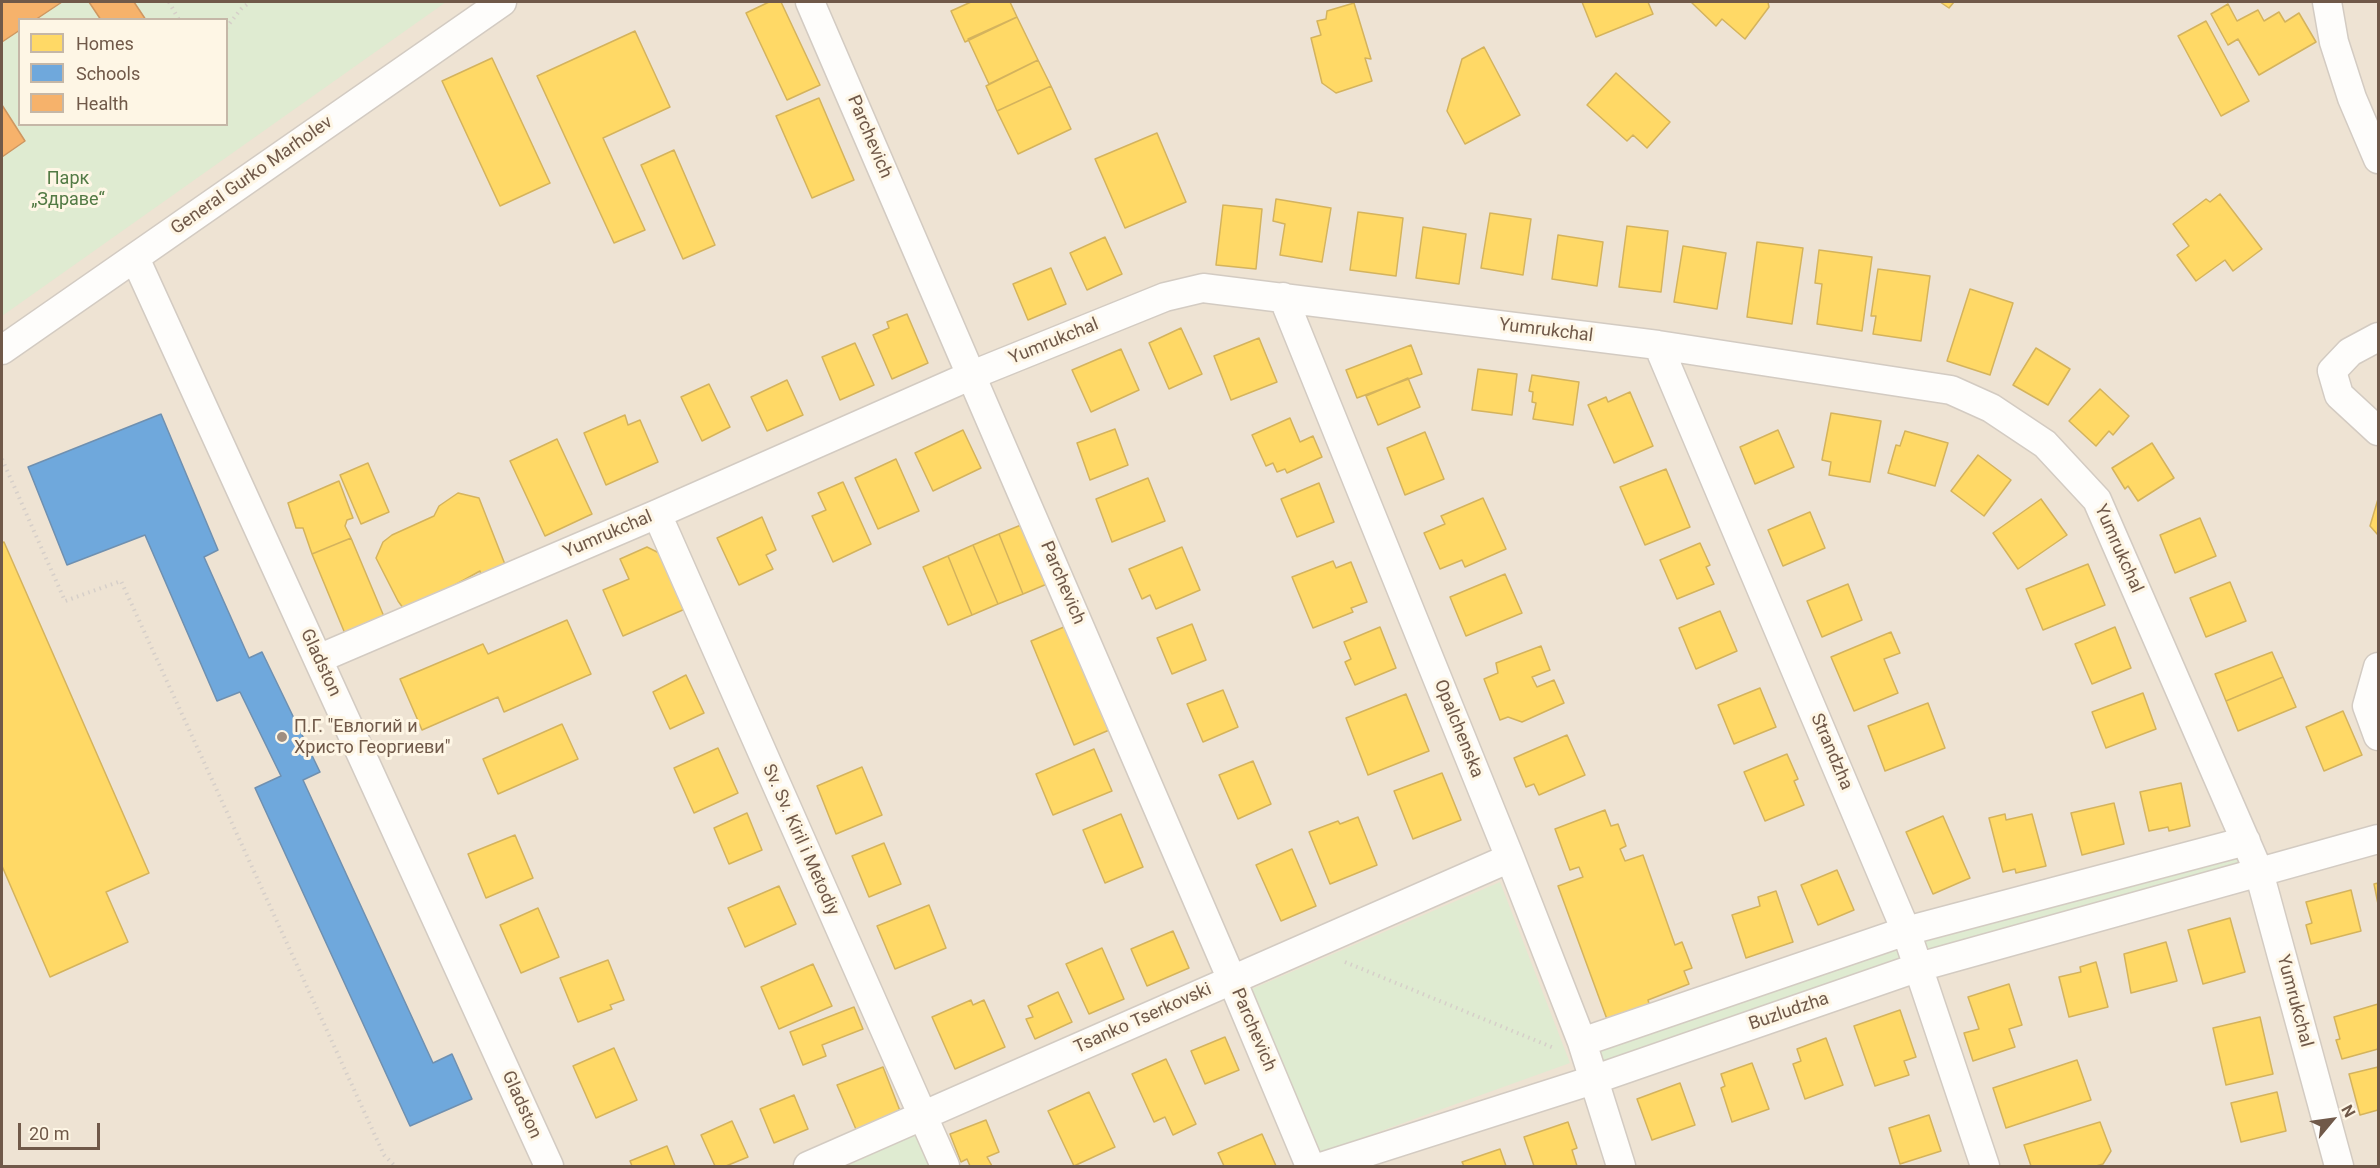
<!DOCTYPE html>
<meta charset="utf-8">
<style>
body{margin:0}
#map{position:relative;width:2380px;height:1168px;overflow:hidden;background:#f5f0e6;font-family:Roboto,sans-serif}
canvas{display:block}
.frame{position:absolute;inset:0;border:3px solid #705949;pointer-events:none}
.legend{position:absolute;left:18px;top:18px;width:210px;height:108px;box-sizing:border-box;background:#fef6e5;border:2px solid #c5b7a7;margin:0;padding:8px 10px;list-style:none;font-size:18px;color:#705949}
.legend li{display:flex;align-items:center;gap:12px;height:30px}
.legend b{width:30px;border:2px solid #c5b7a7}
.north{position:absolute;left:2302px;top:1090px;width:60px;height:60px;-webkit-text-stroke:4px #fef6e5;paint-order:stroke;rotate:61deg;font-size:16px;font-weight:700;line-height:24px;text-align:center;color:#705949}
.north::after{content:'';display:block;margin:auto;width:21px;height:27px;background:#705949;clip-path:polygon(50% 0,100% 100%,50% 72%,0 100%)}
.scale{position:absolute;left:18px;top:1123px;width:82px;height:27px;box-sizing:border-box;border:3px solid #705949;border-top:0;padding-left:8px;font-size:18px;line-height:21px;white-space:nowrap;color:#705949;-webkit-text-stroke:4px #fef6e5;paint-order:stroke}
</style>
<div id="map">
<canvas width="2380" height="1168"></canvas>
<div class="frame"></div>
<ul class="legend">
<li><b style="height:16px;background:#ffd966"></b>Homes</li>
<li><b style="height:16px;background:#6fa8dc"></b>Schools</li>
<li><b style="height:16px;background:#f6b26b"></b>Health</li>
</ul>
<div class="north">N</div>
<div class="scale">20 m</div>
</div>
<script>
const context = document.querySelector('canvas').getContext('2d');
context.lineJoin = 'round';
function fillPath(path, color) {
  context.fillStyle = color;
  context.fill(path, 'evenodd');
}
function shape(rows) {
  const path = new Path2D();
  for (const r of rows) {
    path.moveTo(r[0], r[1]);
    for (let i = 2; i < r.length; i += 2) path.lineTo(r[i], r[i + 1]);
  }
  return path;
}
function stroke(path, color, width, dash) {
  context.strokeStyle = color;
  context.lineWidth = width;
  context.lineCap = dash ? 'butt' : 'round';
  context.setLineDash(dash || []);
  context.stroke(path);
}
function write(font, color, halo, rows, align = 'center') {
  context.font = font + ' Roboto,sans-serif';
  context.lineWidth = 6;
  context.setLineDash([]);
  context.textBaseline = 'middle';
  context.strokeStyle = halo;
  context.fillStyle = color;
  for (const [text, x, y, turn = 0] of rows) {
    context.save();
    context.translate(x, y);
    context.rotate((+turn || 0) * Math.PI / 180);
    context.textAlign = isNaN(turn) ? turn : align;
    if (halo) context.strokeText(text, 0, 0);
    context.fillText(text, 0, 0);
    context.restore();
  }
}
fillPath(shape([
 [2,2,2378,2,2378,1166,2,1166],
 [20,20,226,20,226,124,20,124]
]), '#eee3d3');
fillPath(shape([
 [2,2,446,2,2,316],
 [20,20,226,20,226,124,20,124],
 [2246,841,2259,872,1593,1080,1582,1042],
 [1500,882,1570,1063,1317,1154,1252,989],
 [922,1116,945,1166,808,1166]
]), '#dfebd1');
const homes = shape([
 [769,2,781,2,820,85,787,100,746,13,769,2],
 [971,2,1010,2,1017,17,965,42,951,11,971,2],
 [1582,2,1648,2,1653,14,1596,37,1582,2],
 [1691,2,1768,2,1769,7,1745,39,1722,19,1716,26,1691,2],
 [1940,2,1954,2,1949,8,1940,2],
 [1354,3,1371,59,1365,58,1372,81,1336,93,1322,83,1311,38,1321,35,1317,21,1326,19,1327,11,1354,3],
 [2228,4,2237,21,2258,10,2264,21,2279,12,2285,22,2299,13,2316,42,2259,75,2238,39,2228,45,2211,14,2228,4],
 [1017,17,1038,60,989,84,968,39,1017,17],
 [2206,21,2249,101,2221,116,2178,36,2206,21],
 [635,31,670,107,603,138,645,230,614,243,537,76,635,31],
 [1484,47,1520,115,1465,144,1447,111,1462,59,1484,47],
 [492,58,550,183,500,206,442,81,492,58],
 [1038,60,1051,86,997,111,986,86,1038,60],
 [1616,73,1670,122,1647,148,1633,135,1627,141,1587,105,1616,73],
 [1051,86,1071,129,1018,154,997,111,1051,86],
 [819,98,854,180,812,198,776,116,819,98],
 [1157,133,1186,202,1125,228,1095,159,1157,133],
 [674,150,715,245,683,259,641,165,674,150],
 [2220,194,2262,249,2233,271,2225,260,2196,281,2177,255,2189,246,2173,224,2206,199,2210,202,2220,194],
 [1276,199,1331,208,1322,262,1280,255,1285,224,1273,221,1276,199],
 [1223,205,1262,209,1256,269,1216,265,1223,205],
 [1358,212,1403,218,1396,276,1350,270,1358,212],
 [1490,213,1531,219,1523,275,1481,268,1490,213],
 [1627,226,1668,231,1661,292,1619,287,1627,226],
 [1423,227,1466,234,1459,284,1416,278,1423,227],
 [1558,235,1603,242,1597,286,1552,279,1558,235],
 [1105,237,1122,274,1087,290,1070,253,1105,237],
 [1757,242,1803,248,1792,324,1747,317,1757,242],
 [1683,246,1726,253,1717,309,1674,302,1683,246],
 [1819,250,1872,257,1862,331,1817,324,1822,284,1815,283,1819,250],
 [1051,268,1066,304,1028,320,1013,284,1051,268],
 [1878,269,1930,276,1921,341,1873,334,1876,316,1871,316,1878,269],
 [1970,289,2013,303,1990,375,1947,361,1970,289],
 [907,314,928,363,892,379,873,335,889,328,887,322,907,314],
 [1181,328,1202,374,1169,389,1149,343,1181,328],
 [1259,338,1277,382,1231,400,1214,356,1259,338],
 [855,343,874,385,840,400,822,357,855,343],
 [1411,345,1422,374,1357,398,1346,370,1411,345],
 [2036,348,2070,369,2048,405,2013,385,2036,348],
 [1121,349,1139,390,1091,412,1072,370,1121,349],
 [1478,369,1517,374,1512,415,1472,410,1478,369],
 [1532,375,1579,382,1573,425,1533,419,1536,403,1532,402,1533,392,1529,391,1532,375],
 [1408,378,1420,407,1378,425,1366,396,1408,378],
 [787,380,803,415,767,431,751,397,787,380],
 [709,384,730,427,702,441,681,397,709,384],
 [2100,389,2129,416,2113,435,2109,431,2096,446,2069,421,2100,389],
 [1630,392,1653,446,1614,463,1588,405,1606,397,1608,402,1630,392],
 [1831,413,1881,421,1870,482,1829,475,1831,462,1822,460,1831,413],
 [625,415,628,425,640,420,658,462,606,485,584,433,625,415],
 [1290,418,1300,442,1313,436,1322,457,1287,473,1285,469,1277,472,1273,463,1266,466,1252,435,1290,418],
 [1115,429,1128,465,1090,480,1077,443,1115,429],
 [963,430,981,468,933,491,915,453,963,430],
 [1778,430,1794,467,1755,484,1740,447,1778,430],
 [1905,431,1948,443,1935,486,1888,473,1896,445,1900,446,1905,431],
 [1425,432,1444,479,1405,495,1387,448,1425,432],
 [557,439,592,514,545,536,510,461,557,439],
 [2152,443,2174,478,2138,501,2128,486,2125,489,2112,468,2152,443],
 [1978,455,2011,480,1984,516,1951,491,1978,455],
 [896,459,919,511,878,529,855,478,896,459],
 [368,463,389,512,361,524,340,475,368,463],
 [1666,469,1690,527,1645,545,1620,487,1666,469],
 [1148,478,1165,521,1112,542,1096,499,1148,478],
 [339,481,353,518,347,520,345,526,351,538,312,554,303,528,296,528,288,503,339,481],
 [843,482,871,544,833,562,812,516,826,510,818,493,843,482],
 [1319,483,1334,522,1297,537,1281,499,1319,483],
 [458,493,479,498,506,567,482,578,480,571,406,612,398,601,376,558,383,542,392,535,434,516,439,506,458,493],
 [1483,498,1506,549,1465,567,1462,560,1440,569,1424,533,1445,524,1441,516,1483,498],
 [2041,499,2067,535,2018,569,1993,533,2041,499],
 [2378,499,2378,535,2370,526,2378,499],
 [1810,512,1825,548,1783,566,1768,530,1810,512],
 [762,517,776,550,766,555,773,569,739,585,717,538,762,517],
 [2200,518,2216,556,2175,573,2160,535,2200,518],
 [1021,525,1047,584,1023,594,999,534,1021,525],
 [999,534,1023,594,998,604,973,545,999,534],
 [351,538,385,619,346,636,312,554,351,538],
 [4,542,149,873,106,892,128,942,50,977,2,866,2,543,4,542],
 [1700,543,1710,565,1706,567,1714,584,1677,599,1660,560,1700,543],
 [973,545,998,604,972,615,948,556,973,545],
 [647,547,661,554,685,609,623,636,603,590,629,579,620,559,647,547],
 [1182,547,1200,590,1156,609,1150,595,1142,599,1129,569,1182,547],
 [948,556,972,615,948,625,923,567,948,556],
 [1333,561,1336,568,1351,562,1367,602,1351,608,1353,612,1313,628,1292,577,1333,561],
 [2088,564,2105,605,2043,630,2026,589,2088,564],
 [1505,574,1522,613,1466,636,1450,597,1505,574],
 [2230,582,2246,621,2206,637,2190,598,2230,582],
 [1848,584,1862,620,1822,637,1807,601,1848,584],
 [1720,611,1737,651,1696,669,1679,628,1720,611],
 [567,620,591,674,504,712,498,697,422,730,400,679,483,644,488,654,567,620],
 [1071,624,1114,728,1074,745,1031,641,1071,624],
 [1192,624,1206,660,1172,674,1157,638,1192,624],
 [1380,627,1396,668,1355,685,1345,662,1351,659,1344,642,1380,627],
 [2115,627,2131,668,2092,684,2075,644,2115,627],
 [1891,632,1900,653,1884,659,1898,693,1854,711,1831,657,1891,632],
 [1541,646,1550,670,1532,677,1537,687,1554,680,1564,703,1522,722,1508,717,1500,720,1484,679,1498,673,1496,663,1541,646],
 [2272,652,2283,677,2226,701,2215,674,2272,652],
 [686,675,704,713,670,729,653,692,686,675],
 [2283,677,2296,707,2238,731,2226,701,2283,677],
 [1760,688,1776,727,1734,744,1718,705,1760,688],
 [1223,690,1238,727,1203,742,1187,704,1223,690],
 [2143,693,2156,729,2106,748,2092,712,2143,693],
 [1406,694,1429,751,1368,775,1346,718,1406,694],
 [1928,703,1945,748,1885,771,1868,726,1928,703],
 [2343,711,2362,755,2324,771,2306,727,2343,711],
 [562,724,578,759,498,794,483,759,562,724],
 [1567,735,1585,775,1539,795,1534,784,1526,787,1514,758,1567,735],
 [718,748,738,793,694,813,674,768,718,748],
 [1094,749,1112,791,1053,815,1036,774,1094,749],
 [1787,754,1798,779,1794,781,1804,805,1765,821,1744,772,1787,754],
 [1253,761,1271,804,1238,819,1219,775,1253,761],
 [862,767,882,815,836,834,817,786,862,767],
 [1442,773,1461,820,1413,839,1394,791,1442,773],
 [2181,783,2190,826,2169,831,2168,827,2149,831,2140,792,2181,783],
 [2114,803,2124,844,2082,855,2071,813,2114,803],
 [1605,810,1611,826,1618,824,1626,846,1620,849,1625,861,1643,855,1675,945,1682,942,1692,968,1684,971,1689,984,1648,1000,1650,1007,1608,1022,1558,886,1583,877,1579,867,1570,870,1555,829,1605,810],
 [747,813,762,850,729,864,714,828,747,813],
 [1121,814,1143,867,1105,883,1083,830,1121,814],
 [2005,814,2006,820,2032,814,2046,866,2016,873,2015,869,2003,872,1989,818,2005,814],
 [1943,816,1970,878,1933,894,1906,832,1943,816],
 [1358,817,1377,865,1330,884,1309,832,1338,821,1340,824,1358,817],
 [515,835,533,878,486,898,468,854,515,835],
 [884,843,901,884,869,897,852,856,884,843],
 [1292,849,1316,906,1281,921,1256,865,1292,849],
 [1837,870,1854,910,1818,925,1801,885,1837,870],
 [2378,883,2378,904,2374,884,2378,883],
 [779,886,796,924,745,947,728,908,779,886],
 [2351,890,2361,931,2311,944,2306,925,2312,923,2306,902,2351,890],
 [1776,891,1793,942,1746,958,1732,915,1760,906,1758,897,1776,891],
 [929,905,946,948,895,969,877,926,929,905],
 [538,908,559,957,521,973,500,925,538,908],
 [2230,918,2245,972,2203,984,2188,930,2230,918],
 [1173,931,1189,968,1147,986,1131,949,1173,931],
 [2166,942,2177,981,2131,993,2124,954,2166,942],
 [1102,948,1124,999,1089,1014,1066,964,1102,948],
 [608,960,624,1000,610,1005,612,1009,578,1022,560,978,608,960],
 [2096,962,2108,1007,2069,1017,2059,977,2081,972,2080,967,2096,962],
 [813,964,832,1006,779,1029,761,987,813,964],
 [2009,984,2022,1025,2009,1029,2015,1047,1973,1061,1964,1033,1979,1029,1968,997,2009,984],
 [1058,992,1072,1022,1035,1039,1026,1019,1033,1017,1028,1006,1058,992],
 [971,1000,973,1005,984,1000,1005,1047,955,1069,932,1017,971,1000],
 [2378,1004,2378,1049,2342,1059,2336,1040,2340,1039,2334,1017,2378,1004],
 [854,1007,863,1029,822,1045,826,1056,803,1065,790,1032,854,1007],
 [1900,1010,1916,1057,1904,1061,1909,1075,1875,1086,1854,1026,1900,1010],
 [2260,1017,2273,1074,2226,1085,2213,1028,2260,1017],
 [1225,1037,1239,1070,1205,1084,1191,1051,1225,1037],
 [1826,1038,1843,1085,1805,1099,1793,1064,1801,1061,1797,1049,1826,1038],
 [614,1048,637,1100,596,1118,573,1066,614,1048],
 [1166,1059,1196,1124,1173,1135,1165,1117,1154,1122,1132,1074,1166,1059],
 [2077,1060,2091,1100,2006,1128,1993,1088,2077,1060],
 [1752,1063,1769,1109,1732,1122,1721,1088,1725,1086,1721,1074,1752,1063],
 [883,1067,902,1116,858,1134,837,1085,883,1067],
 [2378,1067,2378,1110,2360,1115,2349,1074,2378,1067],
 [1680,1083,1695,1125,1652,1140,1637,1099,1680,1083],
 [1089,1092,1115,1147,1074,1166,1048,1111,1089,1092],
 [2277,1092,2286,1131,2241,1142,2231,1103,2277,1092],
 [794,1095,808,1129,774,1143,760,1109,794,1095],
 [1929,1115,1941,1151,1900,1164,1889,1128,1929,1115],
 [986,1120,999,1152,987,1157,992,1166,970,1166,967,1159,961,1162,950,1134,986,1120],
 [732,1121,748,1157,726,1166,715,1166,701,1135,732,1121],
 [1568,1122,1577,1148,1572,1150,1577,1166,1534,1166,1524,1137,1568,1122],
 [2100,1122,2111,1151,2103,1164,2096,1166,2031,1166,2024,1145,2100,1122],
 [1262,1134,1276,1166,1224,1166,1218,1153,1262,1134],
 [667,1146,675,1166,632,1166,630,1161,667,1146],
 [1500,1149,1506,1166,1464,1166,1462,1162,1500,1149]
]);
fillPath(homes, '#ffd966');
stroke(homes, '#d4b35d', 1.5);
const schools = shape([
 [161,414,218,550,204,557,249,658,262,652,320,772,303,780,433,1063,452,1054,472,1099,410,1126,255,788,281,776,240,692,217,701,145,535,67,565,28,467,161,414]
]);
fillPath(schools, '#6fa8dc');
stroke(schools, '#6f90b0', 1.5);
const health = shape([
 [2,2,62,2,35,20,20,20,20,30,2,42,2,2],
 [89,2,134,2,146,20,101,20,89,2],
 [2,105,25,141,2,157,2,105]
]);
fillPath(health, '#f6b26b');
stroke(health, '#ce9761', 1.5);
const minor = shape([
 [810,2,1232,980,1310,1166],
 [2327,2,2334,42,2352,98,2378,159],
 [135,258,549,1166],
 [1283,297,1510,858,1582,1042,1621,1166],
 [2378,337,2350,352,2332,371,2339,395,2378,431],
 [1658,345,1906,931,1985,1166],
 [2,350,502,2],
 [657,514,945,1166],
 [318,659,657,514,972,375,1165,297,1203,288,1658,345,1951,390,1991,408,2045,444,2097,500,2259,872,2339,1166],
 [2378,667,2367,706,2378,736],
 [1582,1042,1906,931,2246,841],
 [808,1166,1510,858],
 [1324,1166,1593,1080,1919,967,2378,839]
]);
stroke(minor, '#d3cbc2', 31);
stroke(shape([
 [169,2,179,20],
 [226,28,241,9,250,2],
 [2,459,65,601,121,581,384,1155,395,1166],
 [1345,962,1554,1048]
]), '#d6cfc9', 4, [1.5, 4.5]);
stroke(minor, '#fefdfb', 28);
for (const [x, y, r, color] of [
 [282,737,6,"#9f8e80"]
]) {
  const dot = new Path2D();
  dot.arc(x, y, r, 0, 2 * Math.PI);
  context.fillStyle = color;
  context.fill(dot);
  stroke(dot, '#fef6e5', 2);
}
write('18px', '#705949', '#fef6e5', [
 ["Parchevich",869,137,67],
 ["General Gurko Marholev",252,176,-35],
 ["Yumrukchal",1546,331,7],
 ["Yumrukchal",1054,342,-22],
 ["Yumrukchal",608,535,-23],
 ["Yumrukchal",2118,549,66],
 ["Parchevich",1062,583,67],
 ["Gladston",320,663,65],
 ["Opalchenska",1458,729,68],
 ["Strandzha",1831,752,67],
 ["Sv. Sv. Kiril i Metodiy",800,840,66],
 ["Yumrukchal",2294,1001,75],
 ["Buzludzha",1789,1012,-19],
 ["Tsanko Tserkovski",1143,1019,-24],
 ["Parchevich",1253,1030,67],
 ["Gladston",521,1105,66]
]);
write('18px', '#527a44', '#fef6e5', [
 ["Парк",68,179],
 ["„Здраве“",68,200]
]);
write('18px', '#705949', '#fef6e5', [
 ["П.Г. \"Евлогий и",294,727],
 ["Христо Георгиеви\"",294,748]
], 'left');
</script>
